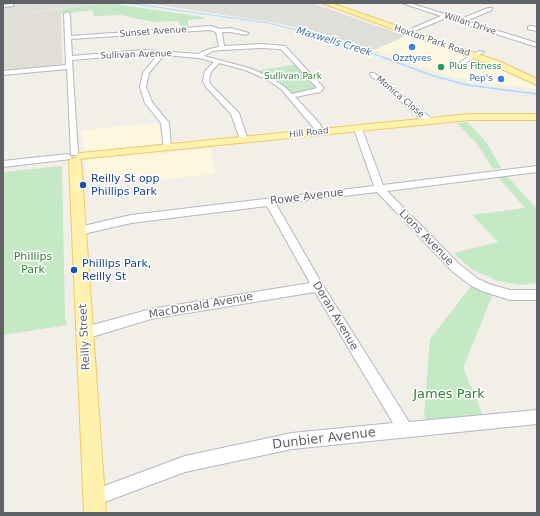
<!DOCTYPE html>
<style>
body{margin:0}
#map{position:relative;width:540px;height:516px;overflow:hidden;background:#f1efe8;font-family:"DejaVu Sans",sans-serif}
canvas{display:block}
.frame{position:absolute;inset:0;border:4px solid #5f6368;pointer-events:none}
</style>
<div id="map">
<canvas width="540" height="516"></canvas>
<div class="frame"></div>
</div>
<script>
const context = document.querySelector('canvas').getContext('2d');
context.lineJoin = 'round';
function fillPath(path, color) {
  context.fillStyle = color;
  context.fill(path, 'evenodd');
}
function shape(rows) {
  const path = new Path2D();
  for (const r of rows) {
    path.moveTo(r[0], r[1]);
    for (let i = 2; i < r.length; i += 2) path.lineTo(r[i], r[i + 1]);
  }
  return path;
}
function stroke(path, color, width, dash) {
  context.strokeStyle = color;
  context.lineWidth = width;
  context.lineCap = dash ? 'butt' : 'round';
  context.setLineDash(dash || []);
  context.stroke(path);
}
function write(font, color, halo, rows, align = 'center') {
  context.font = font + ' "DejaVu Sans",sans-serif';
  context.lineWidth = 3;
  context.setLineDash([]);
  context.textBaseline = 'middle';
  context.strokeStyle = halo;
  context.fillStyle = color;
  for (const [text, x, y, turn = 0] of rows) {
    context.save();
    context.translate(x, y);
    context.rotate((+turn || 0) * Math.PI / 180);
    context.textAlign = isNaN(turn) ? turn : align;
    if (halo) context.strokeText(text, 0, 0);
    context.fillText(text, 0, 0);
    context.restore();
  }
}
fillPath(shape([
 [406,36,511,74,537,87,537,89,485,83,455,78,374,50],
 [157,123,159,125,161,133,161,154,211,148,215,174,131,182,110,174,87,180,85,163,88,161,88,151,84,151,81,130]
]), '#fef7e0');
fillPath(shape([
 [3,3,108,3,3,15],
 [147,3,311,3,406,36,374,50,321,33,283,24]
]), '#e0deda');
fillPath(shape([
 [61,9,62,64,3,71,3,15]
]), '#e1ded6');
fillPath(shape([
 [108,3,203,17,204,19,188,20,188,28,180,28,179,21,153,22,121,15,94,16,92,10,61,14,61,9],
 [297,64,319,89,295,94,271,77,256,71],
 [467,122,487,143,501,168,493,169,477,144,457,123],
 [62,166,65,319,68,325,3,335,3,172],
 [506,175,535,207,537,207,537,283,521,285,498,281,473,270,453,253,498,242,472,215,525,208,497,176],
 [472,285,493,294,463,368,483,415,427,422,424,415,430,339]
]), '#c5e8c5');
stroke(shape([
 [128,3,268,23,330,38,385,58]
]), '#aadaff', 1);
stroke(shape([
 [382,57,434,76,467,85,537,94]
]), '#aadaff', 1.5);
const minor = shape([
 [402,3,409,3,461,19,488,8,492,8,492,10,466,21,537,43,537,47,446,18,417,30,413,30,413,28,441,16,402,3],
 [13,4,13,6,3,7,3,5,13,4],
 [67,12,70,14,71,36,211,26,220,29,230,28,249,33,246,35,230,32,222,32,224,46,261,44,285,46,324,88,320,92,295,97,320,124,324,132,320,134,317,134,313,127,281,89,266,79,245,70,219,63,211,72,209,81,211,85,239,113,248,140,244,142,241,142,231,114,206,87,203,81,205,71,214,62,199,58,164,55,149,73,146,87,152,102,169,123,171,148,167,150,164,150,161,123,145,103,140,87,143,73,158,54,143,54,72,60,78,153,77,155,71,155,67,69,3,75,3,71,66,65,64,14,67,12],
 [210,30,216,32,219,47,209,49,198,54,143,50,72,56,71,39,210,30],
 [261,48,281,49,317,88,292,94,285,87,270,77,249,68,204,56,213,51,222,50,261,48],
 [530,26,537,27,537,31,528,29,528,27,530,26],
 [479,51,484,52,465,63,460,62,479,51],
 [370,73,374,73,432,119,432,123,426,123,370,75,370,73],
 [355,127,361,127,362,129,383,185,537,166,537,172,387,191,459,264,478,279,489,284,510,290,537,290,537,300,510,300,482,291,470,285,451,270,377,192,276,204,322,284,409,422,537,410,537,424,292,449,185,472,94,506,88,504,86,498,88,492,185,456,292,433,393,423,315,292,151,319,85,339,80,337,79,333,80,329,85,327,151,309,310,283,267,206,131,223,79,235,75,234,74,231,75,228,79,227,131,215,374,186,354,129,355,127],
 [68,154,72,157,71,159,3,167,3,161,68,154]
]);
const major = shape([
 [322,3,331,3,501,62,537,79,537,85,495,66,322,3],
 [470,114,537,114,537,120,470,120,79,159,81,161,106,513,84,513,69,161,71,159,77,158,76,156,77,154,81,153,470,114]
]);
stroke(minor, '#b5b8bc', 2);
stroke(major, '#f2c960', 2);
fillPath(minor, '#fff');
fillPath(major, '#fff2af');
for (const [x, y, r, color] of [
 [412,47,4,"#3f7fe0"],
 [441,67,4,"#2e9e5b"],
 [501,79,4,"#3f7fe0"],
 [83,185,4,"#1a4fb4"],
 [74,270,4,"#1a4fb4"]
]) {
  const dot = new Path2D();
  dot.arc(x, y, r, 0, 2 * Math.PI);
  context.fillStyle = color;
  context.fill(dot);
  stroke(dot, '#fff', 1.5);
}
write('9px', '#5f6368', '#fff', [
 ["Willan Drive",470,24,18],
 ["Sunset Avenue",153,32,-4],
 ["Hoxton Park Road",432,41,19],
 ["Sullivan Avenue",136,55,-2],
 ["Monica Close",400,97,40],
 ["Hill Road",309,133,-6]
]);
write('9px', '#366cbe', '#fff', [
 ["Ozztyres",412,59],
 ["Pep's",493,79,"right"]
]);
write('9px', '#27864d', '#fff', [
 ["Plus Fitness",449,67]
], 'left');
write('9px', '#348238', '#fff', [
 ["Sullivan Park",293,77]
]);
write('italic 10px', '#4174aa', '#fff', [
 ["Maxwells Creek",334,42,17]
]);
write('11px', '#164399', '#fff', [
 ["Reilly St opp",91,179],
 ["Phillips Park",91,192],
 ["Phillips Park,",82,264],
 ["Reilly St",82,277]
], 'left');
write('11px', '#5f6368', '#fff', [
 ["Rowe Avenue",307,197,-7],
 ["Lions Avenue",426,238,46],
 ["MacDonald Avenue",201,306,-10],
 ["Doran Avenue",335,316,59],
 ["Reilly Street",85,337,-93]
]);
write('11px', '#348238', '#fff', [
 ["Phillips",33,257],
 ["Park",33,270]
]);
write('13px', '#348238', '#fff', [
 ["James Park",449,395]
]);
write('13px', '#5f6368', '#fff', [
 ["Dunbier Avenue",324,439,-7]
]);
</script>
